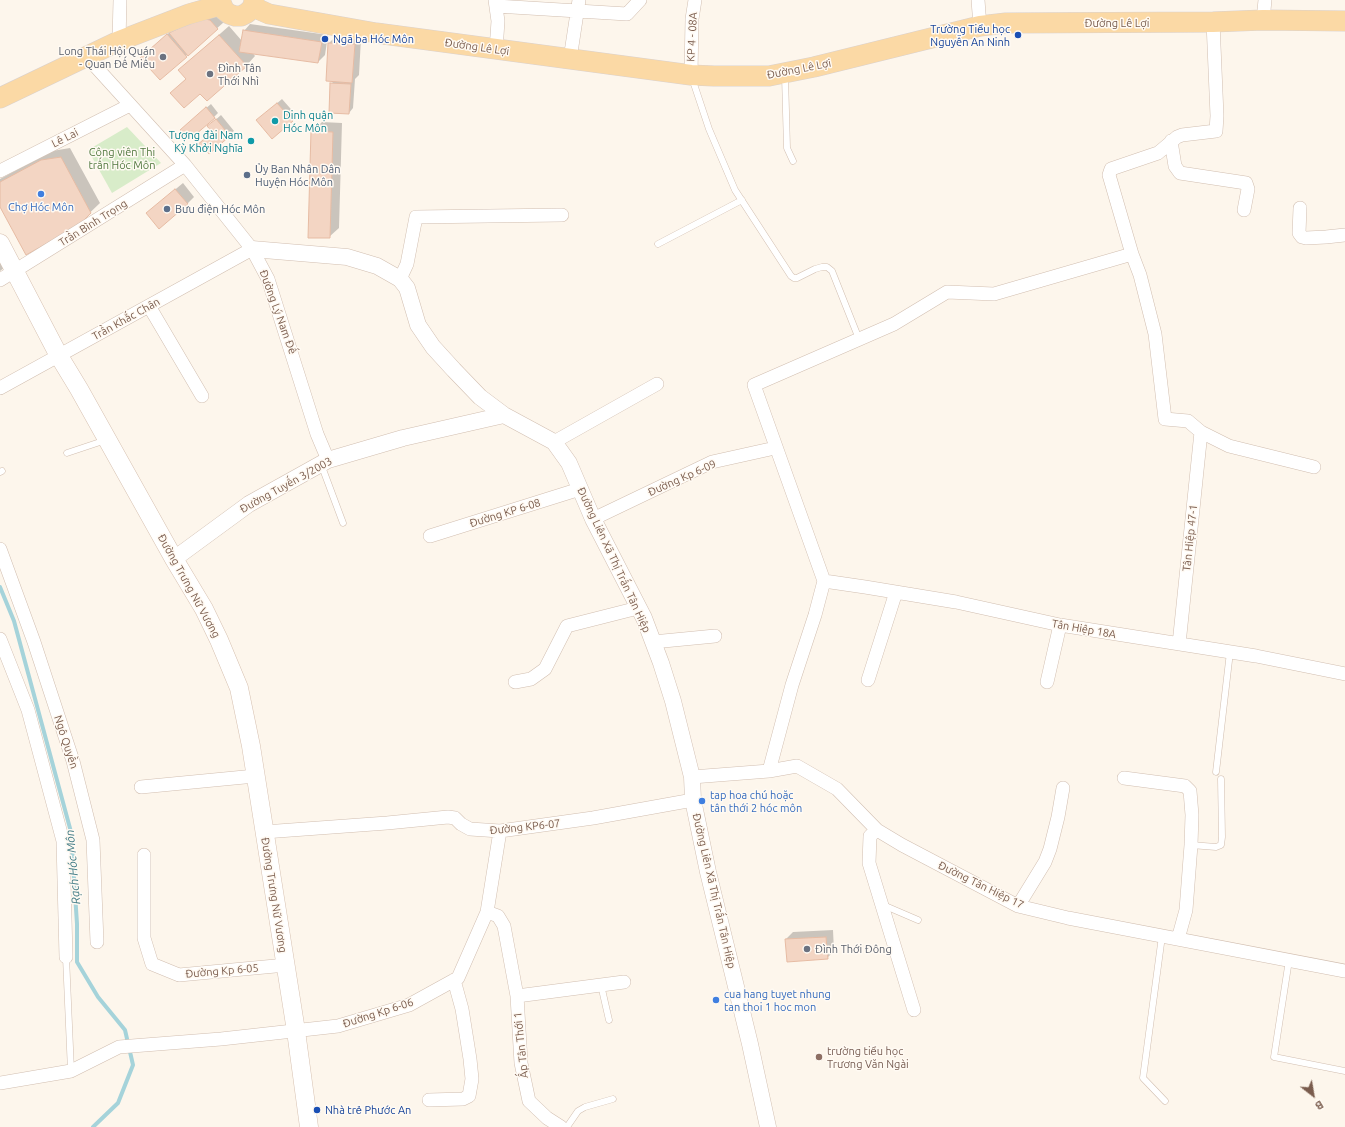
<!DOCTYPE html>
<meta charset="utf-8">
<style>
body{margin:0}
#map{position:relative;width:1345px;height:1127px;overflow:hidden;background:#fdf6ec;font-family:Ubuntu,sans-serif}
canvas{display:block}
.north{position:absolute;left:1293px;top:1075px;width:40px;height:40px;-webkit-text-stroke:3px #fffaf3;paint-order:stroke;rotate:149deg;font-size:11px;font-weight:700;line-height:16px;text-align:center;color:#7a5c4d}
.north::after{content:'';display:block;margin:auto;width:14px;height:18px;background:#7a5c4d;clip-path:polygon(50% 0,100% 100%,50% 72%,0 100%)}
</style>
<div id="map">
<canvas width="1345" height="1127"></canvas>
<div class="north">B</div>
</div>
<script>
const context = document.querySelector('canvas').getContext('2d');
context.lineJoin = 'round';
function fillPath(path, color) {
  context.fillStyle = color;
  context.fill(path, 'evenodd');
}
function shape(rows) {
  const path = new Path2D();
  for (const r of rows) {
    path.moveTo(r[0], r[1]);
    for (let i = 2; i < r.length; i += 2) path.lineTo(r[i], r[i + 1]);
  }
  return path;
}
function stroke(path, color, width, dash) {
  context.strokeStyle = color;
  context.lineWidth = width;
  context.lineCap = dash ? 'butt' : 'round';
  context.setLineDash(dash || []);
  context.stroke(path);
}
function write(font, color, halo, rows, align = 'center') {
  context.font = font + ' Ubuntu,sans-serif';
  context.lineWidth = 3;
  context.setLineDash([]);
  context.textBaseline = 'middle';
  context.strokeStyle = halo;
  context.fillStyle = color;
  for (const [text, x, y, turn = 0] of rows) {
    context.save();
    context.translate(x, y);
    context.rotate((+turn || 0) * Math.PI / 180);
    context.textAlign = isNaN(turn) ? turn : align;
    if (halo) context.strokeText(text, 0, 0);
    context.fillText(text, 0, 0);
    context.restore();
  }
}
fillPath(shape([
 [127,127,161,163,112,193,88,150]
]), '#d8ecc9');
fillPath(shape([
 [217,13,224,22,160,79,148,51,177,26],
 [250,24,328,35,325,55,318,62,252,52,255,56,246,66,200,92,171,93,187,78,189,61,229,26,242,41,244,31],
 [336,36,361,38,359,75,355,79,353,108,349,113,331,84,334,81,329,43],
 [282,99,297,116,292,121,262,116],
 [211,104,218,113,214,117,185,126],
 [221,115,234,131,209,152,213,132,213,122],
 [322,122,342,123,339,228,329,237,312,132],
 [70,148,100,203,77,225,0,205,0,179,52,151],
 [183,183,194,197,187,204,147,213],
 [0,261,4,268,0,271],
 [833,930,834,951,827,958,786,939,793,932]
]), '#0003');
stroke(shape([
 [0,587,14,621,71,832,77,924,77,962,98,997,125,1030,133,1065,118,1103,93,1127]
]), '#a5d3da', 4);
const building = shape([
 [200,18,210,20,218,29,188,56,169,33,200,18],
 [243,30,322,42,318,63,239,52,243,30],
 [167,34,187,57,160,80,140,58,167,34],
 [219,35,247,66,207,101,200,94,184,108,170,93,186,79,178,70,219,35],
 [328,43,355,44,352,83,326,81,328,43],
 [330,83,351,84,349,114,329,113,330,83],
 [277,103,293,121,272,139,256,120,277,103],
 [206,107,215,118,189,140,180,130,206,107],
 [216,119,230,136,209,154,205,149,200,153,195,147,212,132,207,126,216,119],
 [311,131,333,132,330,238,308,238,311,131],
 [61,157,91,213,78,226,26,255,0,207,0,182,41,160,61,157],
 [175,189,188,204,159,229,146,213,175,189],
 [826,937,828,959,787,962,785,939,826,937]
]);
fillPath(building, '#f3d5c3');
stroke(building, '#e6bba3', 1);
const service = shape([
 [785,76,787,148,793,161],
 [692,78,709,129,735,190,791,276,794,278,797,278,815,269,822,267,827,267,832,271,859,339],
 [658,244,742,200],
 [67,453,106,440],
 [321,464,343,523],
 [0,472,2,471],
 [1216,772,1230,652],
 [1191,845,1216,847,1221,845,1222,837,1221,779],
 [883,905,918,920],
 [1162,936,1143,1078,1165,1101],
 [66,957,71,1071],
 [1289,960,1274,1057,1345,1071],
 [601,985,609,1020],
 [567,1127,578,1111,585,1107,613,1099]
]);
const minor = shape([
 [495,0,498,21,496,50],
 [978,0,980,26],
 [496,6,627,14,640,0],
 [1263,20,1265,0],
 [1213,22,1217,116,1216,131,1182,135,1177,137,1158,153,1111,169,1109,175,1132,254,1140,275,1155,334,1165,419,1188,421,1201,432,1229,446,1314,467],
 [119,41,120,0],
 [86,56,185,165,252,249,268,279,317,434,328,460],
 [570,59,579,0],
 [691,75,692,19,695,0],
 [1171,141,1175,166,1180,173,1246,183,1248,189,1244,210],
 [0,171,130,105],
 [1300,208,1299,233,1302,237,1306,238,1326,237,1345,235],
 [400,279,407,264,416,217,562,215],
 [0,280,185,165],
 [149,306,202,396],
 [0,388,252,249],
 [554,442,657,384],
 [593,519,712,462,775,448],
 [430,536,580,489],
 [0,549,34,642,73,761,93,840,97,942],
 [824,581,865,587,956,602,1060,625,1256,656,1345,674],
 [0,639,28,710,63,841,66,957],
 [653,642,715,636],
 [1179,644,1201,432],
 [868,680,896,592],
 [515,682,531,679,545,669,567,626,638,608],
 [1047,682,1060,625],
 [769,771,792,685,815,615,824,581,754,385,894,324,947,292,994,294,1132,254],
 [692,777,769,771,797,766,837,789,877,830,902,845,1018,906,1068,918,1345,971],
 [1124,778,1185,786,1190,791,1192,815,1191,845,1186,910,1178,939],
 [141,787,255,776],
 [877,830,870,836,869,863,914,1010],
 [264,832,387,823,448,817,455,818,461,824,470,829,500,831,593,818,693,800],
 [144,855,144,938,152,964,179,975,286,965],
 [1018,906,1045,862,1050,849,1058,817,1063,788],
 [487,912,498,916,504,926,517,996,521,1063,529,1101,547,1118,561,1127],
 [517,996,624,982],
 [0,1083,71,1071,119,1047,221,1039,338,1026,409,1005,458,978,487,912,500,831],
 [429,1100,463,1099,469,1096,472,1079,470,1059,462,1009,454,980]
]);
const tertiary = shape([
 [252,249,347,257,377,266,400,279,407,288,418,325,433,347,454,370,480,397,504,415,554,442,569,463,593,519,644,618,661,663,673,701,692,777,693,800,708,872,750,1044,768,1127],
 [174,559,249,504,328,460,403,438,504,415]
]);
const secondary = shape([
 [0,243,59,356,79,389,174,559,204,609,219,640,239,688,251,746,296,1031,309,1127]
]);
const primary = shape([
 [220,0,224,10,229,14,235,16,241,16,247,13,253,7,254,0],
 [253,7,269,14,376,33,691,75,714,76,769,76,814,67,980,26,1006,23,1213,22,1263,20,1345,21],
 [0,98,119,41,189,14,221,5]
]);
stroke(service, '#d1beb0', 7);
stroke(minor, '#d1beb0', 14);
stroke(tertiary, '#d1beb0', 17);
stroke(secondary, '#d6c0b0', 19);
stroke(primary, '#dad1cd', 21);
stroke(service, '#fff', 6);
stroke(minor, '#fff', 13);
stroke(tertiary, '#fff', 16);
stroke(secondary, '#fff', 18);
stroke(primary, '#fbd9a5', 20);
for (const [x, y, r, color] of [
 [1018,35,4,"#1a4fb4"],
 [325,39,4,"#1a4fb4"],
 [163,57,4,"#6b7280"],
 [210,74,4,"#6b7280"],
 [275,121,4,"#0f9aa8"],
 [251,141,4,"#0f9aa8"],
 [247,175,4,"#5c6f8a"],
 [41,194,4,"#3f7fe0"],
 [167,209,4,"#5c6f8a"],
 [702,801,4,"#3f7fe0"],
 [807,949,4,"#6b7280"],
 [716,1000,4,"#3f7fe0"],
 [819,1057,4,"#8d6e63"],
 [317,1110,4,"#1a4fb4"]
]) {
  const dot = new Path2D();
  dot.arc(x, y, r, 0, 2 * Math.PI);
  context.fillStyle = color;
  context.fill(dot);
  stroke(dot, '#fffaf3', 1.5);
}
write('11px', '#7a5c4d', '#fffaf3', [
 ["Đường Lê Lợi",1117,23],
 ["KP 4 - 08A",692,37,-87],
 ["Đường Lê Lợi",477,47,8],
 ["Đường Lê Lợi",799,69,-11],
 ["Lê Lai",65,138,-27],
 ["Trần Bình Trọng",93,223,-32],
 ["Đường Lý Nam Đế",278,312,70],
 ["Trần Khắc Chân",126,319,-29],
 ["Đường Kp 6-09",682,478,-24],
 ["Đường Tuyến 3/2003",286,485,-29],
 ["Đường KP 6-08",505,513,-17],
 ["Tân Hiệp 47-1",1190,538,-84],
 ["Đường Liên Xã Thị Trấn Tân Hiệp",614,560,65],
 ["Đường Trưng Nữ Vương",189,586,61],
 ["Tân Hiệp 18A",1084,629,10],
 ["Ngô Quyền",66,742,72],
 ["Đường KP6-07",525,827,-6],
 ["Đường Tân Hiệp 17",981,885,26],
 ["Đường Liên Xã Thị Trấn Tân Hiệp",714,891,77],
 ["Đường Trưng Nữ Vương",274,895,81],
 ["Đường Kp 6-05",222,971,-5],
 ["Đường Kp 6-06",378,1013,-18],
 ["Ấp Tân Thới 1",521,1045,-96]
]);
write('11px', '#164399', '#fffaf3', [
 ["Trường Tiểu học",1010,29,"right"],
 ["Nguyễn An Ninh",1010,42,"right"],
 ["Ngã ba Hóc Môn",333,39],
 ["Nhà trẻ Phước An",325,1110]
], 'left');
write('11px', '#5b616d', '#fffaf3', [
 ["Long Thái Hội Quán",155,51,"right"],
 ["- Quan Đế Miếu",155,64,"right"],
 ["Đình Tân",218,68],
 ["Thới Nhì",218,81],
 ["Đình Thới Đông",815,949]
], 'left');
write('11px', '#0d838f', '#fffaf3', [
 ["Dinh quận",283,115],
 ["Hóc Môn",283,128],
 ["Tượng đài Nam",243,135,"right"],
 ["Kỳ Khởi Nghĩa",243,148,"right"]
], 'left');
write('11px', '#537a41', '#fffaf3', [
 ["Công viên Thị",122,152],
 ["trấn Hóc Môn",122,165]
]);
write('11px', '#4e5e75', '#fffaf3', [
 ["Ủy Ban Nhân Dân",255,169],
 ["Huyện Hóc Môn",255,182],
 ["Bưu điện Hóc Môn",175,209]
], 'left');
write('11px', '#366cbe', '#fffaf3', [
 ["Chợ Hóc Môn",41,207,"center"],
 ["tap hoa chú hoặc",710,795],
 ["tân thới 2 hóc môn",710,808],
 ["cua hang tuyet nhung",724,994],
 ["tan thoi 1 hoc mon",724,1007]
], 'left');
write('11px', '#785e54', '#fffaf3', [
 ["trường tiểu học",827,1051],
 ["Trương Văn Ngài",827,1064]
], 'left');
write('italic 12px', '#437c86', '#fffaf3', [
 ["Rạch Hóc Môn",73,867,-95]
]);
</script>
